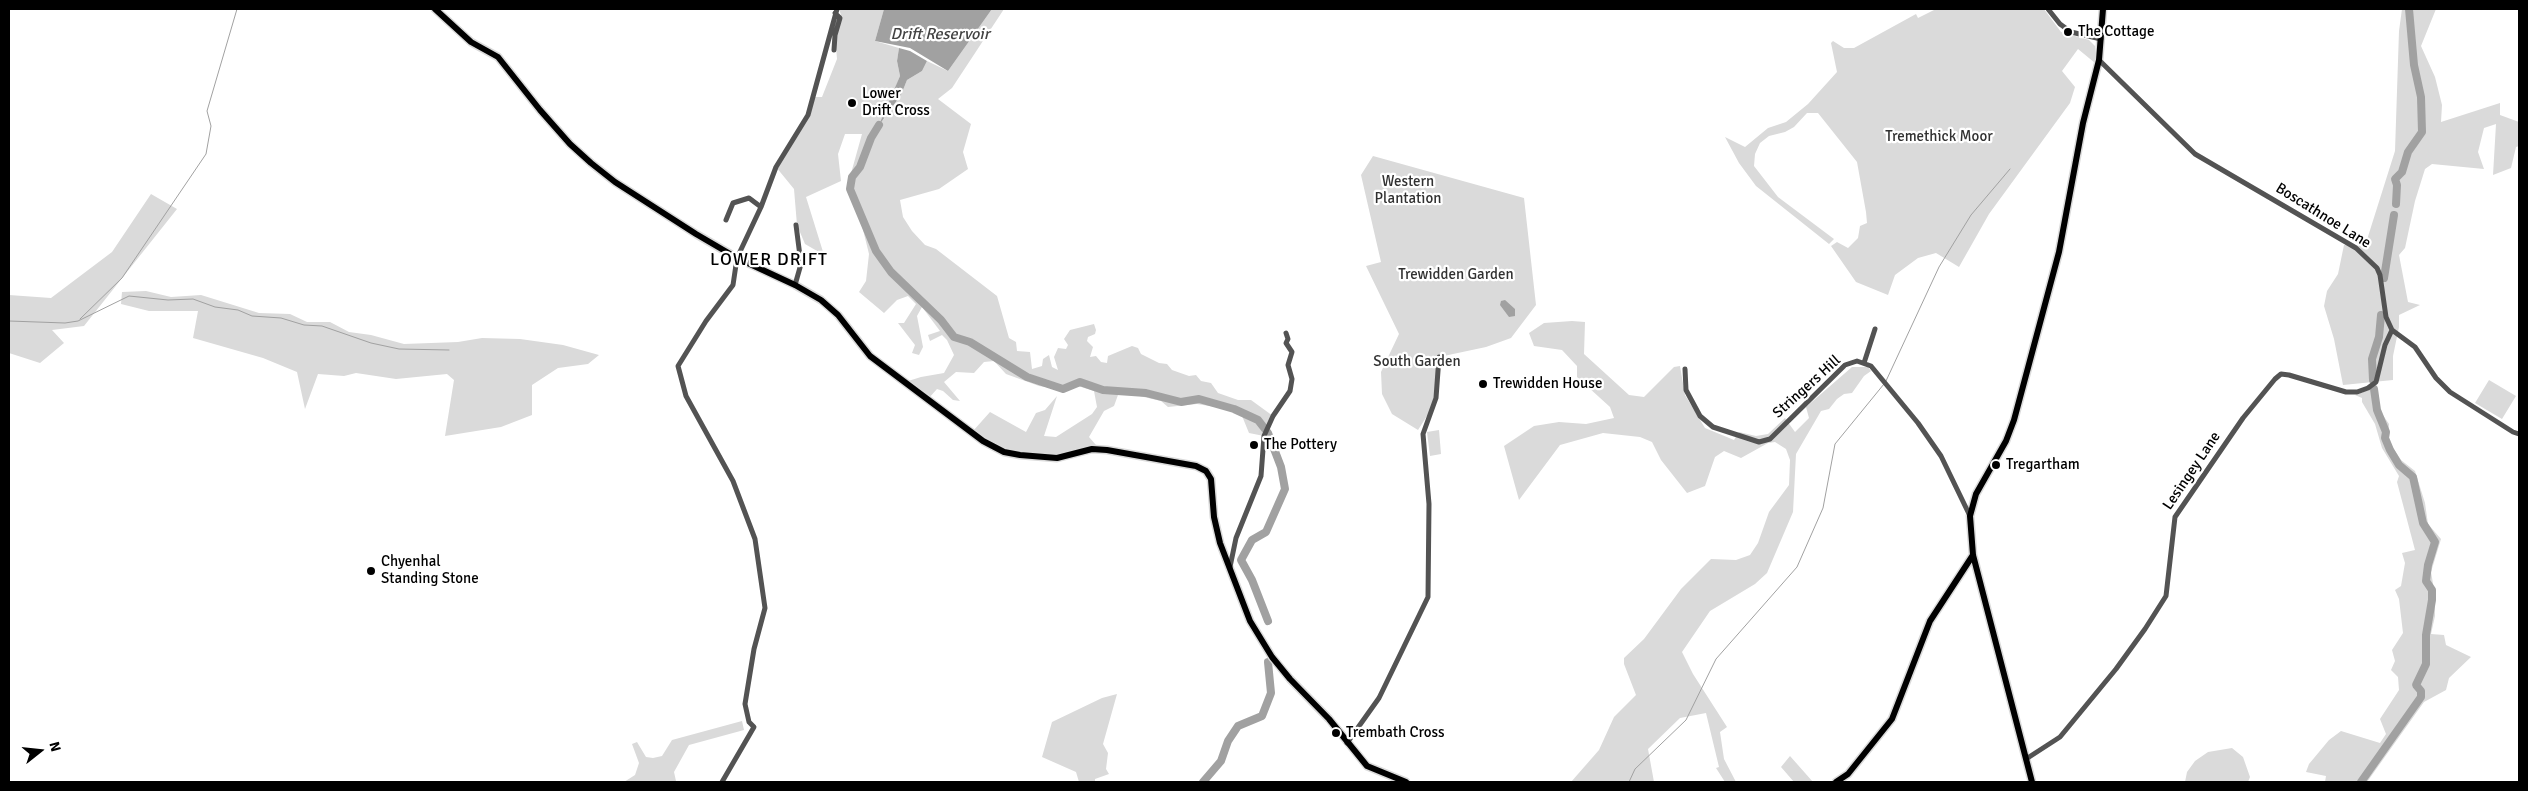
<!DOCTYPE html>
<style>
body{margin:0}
#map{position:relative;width:2528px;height:791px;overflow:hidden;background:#fff;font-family:Signika,sans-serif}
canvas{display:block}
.frame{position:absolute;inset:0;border:10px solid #000;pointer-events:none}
.north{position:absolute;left:15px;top:726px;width:50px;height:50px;-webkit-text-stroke:4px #fff;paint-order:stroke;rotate:74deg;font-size:14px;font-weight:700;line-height:20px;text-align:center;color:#000}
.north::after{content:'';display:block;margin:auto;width:18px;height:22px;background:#000;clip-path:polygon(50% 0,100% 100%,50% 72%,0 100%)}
</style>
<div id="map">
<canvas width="2528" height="791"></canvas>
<div class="frame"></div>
<div class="north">N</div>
</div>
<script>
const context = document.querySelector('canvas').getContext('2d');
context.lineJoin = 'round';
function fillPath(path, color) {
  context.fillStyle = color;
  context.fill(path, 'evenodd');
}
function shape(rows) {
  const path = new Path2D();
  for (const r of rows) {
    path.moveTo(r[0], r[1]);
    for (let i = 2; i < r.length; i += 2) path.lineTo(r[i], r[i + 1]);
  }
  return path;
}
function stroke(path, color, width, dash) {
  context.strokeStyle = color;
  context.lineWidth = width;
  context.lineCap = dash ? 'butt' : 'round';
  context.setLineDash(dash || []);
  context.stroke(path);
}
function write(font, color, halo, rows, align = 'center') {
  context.font = font + ' Signika,sans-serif';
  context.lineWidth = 4.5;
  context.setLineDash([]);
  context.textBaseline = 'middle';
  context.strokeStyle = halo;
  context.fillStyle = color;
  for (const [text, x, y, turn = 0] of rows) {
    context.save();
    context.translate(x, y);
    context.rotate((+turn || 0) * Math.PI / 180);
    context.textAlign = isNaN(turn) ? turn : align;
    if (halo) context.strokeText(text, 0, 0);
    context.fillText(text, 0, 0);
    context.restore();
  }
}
fillPath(shape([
 [839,9,884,9,875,41,899,48,897,61,900,76,883,120,901,95,907,80,922,71,927,61,948,71,992,9,1004,9,952,88,938,99,971,124,963,152,968,169,939,189,900,200,903,217,912,231,925,245,936,249,997,296,1009,338,1016,342,1017,351,1030,352,1032,369,1042,366,1043,359,1049,355,1052,367,1058,370,1054,357,1058,348,1066,349,1068,345,1064,339,1070,330,1094,324,1096,330,1095,334,1088,337,1087,341,1093,347,1090,357,1096,356,1101,362,1107,363,1108,356,1132,346,1138,348,1141,354,1159,363,1167,364,1172,370,1189,376,1196,375,1201,381,1211,383,1218,393,1238,400,1251,400,1273,416,1264,436,1249,433,1240,411,1197,404,1168,407,1161,401,1131,394,1118,395,1114,406,1104,411,1089,437,1096,445,1057,455,1030,454,1005,450,973,431,990,412,1026,432,1036,413,1045,410,1057,396,1044,436,1056,437,1092,414,1097,407,1094,391,1078,386,1063,390,1039,386,1006,374,994,361,984,362,974,373,956,372,944,382,960,401,953,400,943,391,937,389,928,399,905,382,921,377,944,373,954,355,947,340,942,335,930,341,928,335,940,331,922,307,917,316,923,347,919,355,912,353,915,345,898,323,904,323,916,304,908,296,897,300,884,313,859,292,866,281,869,254,850,177,862,134,845,134,838,154,841,181,806,197,824,255,805,244,797,225,794,189,776,167,808,116,812,97,822,97,837,59,835,35,841,15],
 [1936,9,2044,9,2061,32,2089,40,2095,46,2095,63,2078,49,2062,71,2075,87,2070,103,1989,214,1959,267,1936,253,1918,258,1895,275,1888,295,1856,282,1831,246,1837,242,1848,248,1858,238,1860,226,1867,223,1866,212,1857,162,1818,113,1807,113,1794,127,1785,132,1769,136,1760,143,1755,154,1754,166,1778,197,1834,239,1829,244,1756,186,1739,163,1725,137,1745,147,1768,128,1786,122,1808,104,1837,72,1831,43,1833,41,1844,48,1854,48,1916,14,1918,18],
 [2402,9,2436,9,2421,46,2435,77,2442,105,2441,122,2500,103,2500,115,2519,122,2519,146,2516,147,2511,168,2493,175,2496,124,2484,128,2478,152,2484,169,2432,164,2425,169,2415,201,2405,248,2399,255,2408,302,2420,305,2399,315,2399,327,2393,356,2393,380,2343,385,2334,339,2324,306,2327,291,2338,274,2344,245,2365,246,2395,151,2399,31],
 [1373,156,1524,198,1536,305,1511,338,1486,347,1439,357,1434,405,1418,430,1392,414,1382,394,1381,372,1399,334,1366,266,1381,262,1361,175],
 [151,194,177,209,84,326,52,330,64,343,40,363,9,353,9,295,51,298,112,252],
 [146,291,171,297,201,295,259,313,290,314,307,322,330,322,349,332,371,335,404,344,458,342,482,338,520,339,563,345,599,355,588,364,558,368,532,385,532,415,501,427,445,436,454,380,447,374,396,379,356,373,344,376,318,374,305,409,297,372,263,358,193,338,198,311,149,311,121,304,122,292],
 [1572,321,1585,322,1584,354,1629,395,1644,397,1674,367,1680,366,1685,395,1705,428,1734,440,1739,432,1756,436,1768,434,1785,418,1795,432,1809,418,1806,407,1852,367,1868,367,1871,371,1864,376,1852,393,1844,394,1837,399,1829,409,1821,411,1796,454,1793,512,1767,573,1755,584,1710,611,1682,652,1693,674,1727,727,1720,732,1724,759,1736,782,1725,782,1716,768,1719,767,1706,713,1680,718,1648,749,1654,782,1571,782,1599,750,1614,717,1636,695,1624,664,1624,658,1644,639,1681,589,1711,559,1736,560,1750,555,1758,543,1769,512,1789,485,1790,460,1786,449,1775,442,1768,443,1741,458,1724,451,1715,457,1705,486,1687,493,1661,460,1652,442,1640,437,1603,433,1560,445,1519,500,1504,446,1534,426,1559,422,1586,424,1614,418,1610,407,1577,377,1577,366,1562,350,1534,346,1529,333,1544,323],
 [2489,380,2516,396,2502,419,2475,403],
 [2377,387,2378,408,2389,424,2388,440,2401,460,2415,471,2425,503,2428,524,2441,539,2431,572,2435,595,2435,616,2431,634,2444,635,2446,645,2471,657,2449,678,2446,690,2424,702,2367,782,2325,782,2326,776,2306,772,2309,764,2329,740,2341,731,2380,743,2386,734,2380,719,2399,690,2398,677,2391,670,2395,661,2392,650,2403,633,2399,599,2395,590,2401,586,2405,563,2402,553,2415,550,2397,482,2399,476,2382,448,2375,424,2362,402,2362,398,2355,395],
 [1439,430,1441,454,1430,456,1427,432],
 [1117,694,1103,744,1108,753,1106,769,1109,774,1095,779,1095,782,1079,782,1076,772,1042,757,1052,722,1102,698],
 [742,721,744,730,689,745,674,772,676,781,624,782,635,775,639,763,632,744,637,742,646,757,653,758,662,756,672,740],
 [2232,748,2243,757,2250,777,2248,782,2185,782,2187,772,2195,761,2208,752],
 [1790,756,1813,782,1794,782,1781,767]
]), '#dadada');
fillPath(shape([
 [884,9,992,9,948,71,910,48,875,41],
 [899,48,910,51,927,61,922,71,907,80,901,95,879,125,900,76,897,61],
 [1505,300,1515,309,1515,316,1509,317,1500,305,1501,301]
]), '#a1a1a1');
stroke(shape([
 [80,319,122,278,206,154,211,126,207,111,237,9],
 [9,321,65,323,78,321,129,296,168,300,193,299,215,307,238,310,252,316,281,318,304,325,322,326,371,343,399,349,449,350],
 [1886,381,1939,267,1971,215,2010,169],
 [1629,782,1635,769,1686,720,1716,659,1797,567,1823,508,1835,444,1884,384]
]), '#a1a1a1', 1);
stroke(shape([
 [879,125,871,138,860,167,852,177,850,189,876,251,891,272,941,320,954,337,970,342,1027,377,1063,389,1080,382,1103,390,1146,393,1181,402,1199,399,1234,409,1258,420,1265,429],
 [2396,204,2397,185,2395,179,2402,172,2408,152,2422,132,2421,97,2414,65,2409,9],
 [2384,278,2394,215],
 [2373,380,2372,359,2379,337,2381,315],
 [1268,621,1252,580,1241,560,1252,540,1266,532,1285,489,1281,467,1268,433],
 [1203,782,1221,761,1228,741,1238,726,1262,716,1271,693,1268,662],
 [2361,782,2421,697,2421,691,2416,685,2426,664,2426,635,2432,600,2432,590,2426,581,2428,565,2435,542,2423,523,2413,477,2399,465,2390,450,2385,438,2386,432,2377,410,2374,389]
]), '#a1a1a1', 8);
const major = shape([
 [435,9,471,42,498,57,540,110,570,144,591,163,615,182,696,234,737,258,795,285,821,300,838,315,870,356,983,441,1004,452,1020,455,1057,458,1092,449,1107,450,1196,466,1206,471,1211,479,1214,517,1220,543,1250,621,1272,657,1290,679,1329,719,1367,766,1406,782],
 [1836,782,1848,774,1892,719,1930,621,1973,555],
 [2032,782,1973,555,1970,516,1976,494,2006,441,2014,420,2059,252,2083,123,2099,60,2103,9]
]);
stroke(major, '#dbdbdb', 9);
stroke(shape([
 [2048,9,2060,24,2071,32,2101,39],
 [834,50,835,35,840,18,835,13],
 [2099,60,2195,154,2356,248,2377,268,2380,275,2386,317,2392,330,2415,347,2436,378,2450,392,2513,432,2519,434],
 [726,220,733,203,749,198,761,207],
 [795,285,801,264,796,225],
 [1864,363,1875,329],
 [1685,369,1686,390,1700,416,1713,427,1759,442,1770,439,1845,365,1857,361,1871,366,1918,423,1941,456,1970,516],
 [1230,567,1236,538,1261,476,1264,436,1273,416,1290,391,1292,379,1288,365,1292,352,1286,343,1288,339,1286,333],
 [1347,743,1379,698,1428,597,1429,504,1423,434,1436,398,1439,357],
 [2026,759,2060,737,2116,669,2145,629,2166,596,2175,517,2243,418,2275,379,2281,374,2289,375,2346,392,2357,392,2368,388,2376,382,2385,345,2392,330],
 [722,782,754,727,749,722,745,704,754,649,765,608,755,539,733,481,686,396,678,366,706,321,733,285,737,258,761,207,776,167,808,115,837,9]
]), '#535353', 5);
stroke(major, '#000', 6);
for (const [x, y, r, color] of [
 [2068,32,5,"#000"],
 [852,103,5,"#000"],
 [1483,384,5,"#000"],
 [1254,445,5,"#000"],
 [1996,465,5,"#000"],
 [371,571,5,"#000"],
 [1336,733,5,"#000"]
]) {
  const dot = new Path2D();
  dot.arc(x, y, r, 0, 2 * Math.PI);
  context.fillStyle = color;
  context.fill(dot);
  stroke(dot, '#fff', 2);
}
write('15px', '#000', '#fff', [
 ["The Cottage",2078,32],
 ["Lower",862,94],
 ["Drift Cross",862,111],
 ["Trewidden House",1493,384],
 ["The Pottery",1264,445],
 ["Tregartham",2006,465],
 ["Chyenhal",381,562],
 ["Standing Stone",381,579],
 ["Trembath Cross",1346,733]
], 'left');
write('15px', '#313131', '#fff', [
 ["Tremethick Moor",1939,137],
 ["Western",1408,182],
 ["Plantation",1408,199],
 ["Trewidden Garden",1456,275],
 ["South Garden",1417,362]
]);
write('15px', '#000', '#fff', [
 ["Boscathnoe Lane",2323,216,32],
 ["Stringers Hill",1807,387,-42],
 ["Lesingey Lane",2192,471,-56]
]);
write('italic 16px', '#424242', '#fff', [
 ["Drift Reservoir",940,35]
]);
context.letterSpacing = '1px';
write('18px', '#000', '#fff', [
 ["LOWER DRIFT",769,260]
]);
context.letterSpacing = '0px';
</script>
